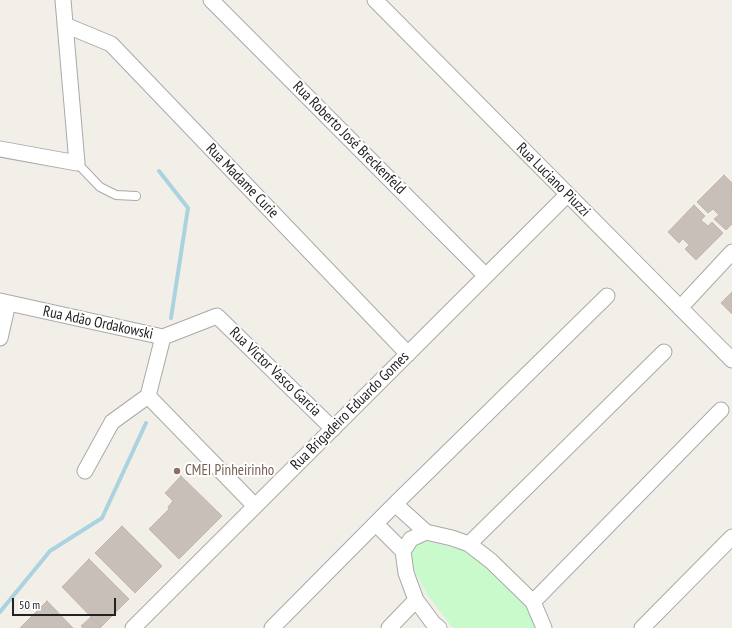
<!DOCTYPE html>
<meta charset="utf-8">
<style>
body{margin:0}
#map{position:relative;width:732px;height:628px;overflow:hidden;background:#f2efe9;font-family:"PT Sans Narrow",sans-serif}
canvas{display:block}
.scale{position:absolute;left:12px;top:598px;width:104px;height:18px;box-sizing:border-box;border:2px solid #222;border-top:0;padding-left:5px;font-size:12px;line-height:14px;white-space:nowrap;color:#222;-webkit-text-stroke:3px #fff;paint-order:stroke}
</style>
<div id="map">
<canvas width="732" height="628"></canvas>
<div class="scale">50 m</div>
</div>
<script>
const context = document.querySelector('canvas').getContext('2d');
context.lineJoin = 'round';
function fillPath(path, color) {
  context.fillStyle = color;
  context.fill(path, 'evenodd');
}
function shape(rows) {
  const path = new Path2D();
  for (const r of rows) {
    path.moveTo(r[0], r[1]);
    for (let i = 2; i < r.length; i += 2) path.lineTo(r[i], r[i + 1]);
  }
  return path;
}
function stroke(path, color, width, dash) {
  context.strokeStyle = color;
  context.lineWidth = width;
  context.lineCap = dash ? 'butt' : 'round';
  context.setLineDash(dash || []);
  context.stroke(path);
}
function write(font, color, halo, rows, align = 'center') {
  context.font = font + ' "PT Sans Narrow",sans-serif';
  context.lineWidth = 4;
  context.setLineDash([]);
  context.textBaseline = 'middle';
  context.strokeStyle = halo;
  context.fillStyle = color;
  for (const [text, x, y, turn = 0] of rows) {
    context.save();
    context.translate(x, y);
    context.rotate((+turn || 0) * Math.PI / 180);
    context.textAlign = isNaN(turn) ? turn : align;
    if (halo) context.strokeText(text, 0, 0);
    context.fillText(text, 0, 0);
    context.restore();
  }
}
fillPath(shape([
 [426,541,462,550,494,569,518,592,541,628,453,628,428,596,411,564,411,555,414,547]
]), '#c8facc');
stroke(shape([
 [159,171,188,208,171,318],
 [0,612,50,551,102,518,146,423]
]), '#aad3df', 4);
const building = shape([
 [724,175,732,183,732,189,731,190,732,191,732,224,726,230,714,219,719,215,713,209,708,213,697,202,724,175],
 [694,205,705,216,701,220,708,226,712,222,723,233,696,260,685,249,689,245,683,239,679,243,668,232,694,205],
 [732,292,732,314,721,303,732,292],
 [181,476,222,516,179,559,149,529,169,509,168,507,173,501,165,493,181,476],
 [122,526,162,566,135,593,95,553,122,526],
 [89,559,129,599,101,627,62,587,89,559],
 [47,601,73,628,20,628,47,601],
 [91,617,101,627,100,628,83,628,81,626,91,617]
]);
fillPath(building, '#c7bfb8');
stroke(building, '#c4b6ab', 1);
const service = shape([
 [77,163,100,187,116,195,136,196]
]);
const minor = shape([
 [211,0,486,276],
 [375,0,732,360],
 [65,25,111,44,408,354],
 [0,149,77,163,63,0],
 [0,301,163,337,217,316,333,429],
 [680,308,732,252],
 [163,337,148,396,255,506],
 [0,338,8,303],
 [85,471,112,422,148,396],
 [395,504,426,532],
 [376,524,403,551],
 [469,544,664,352],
 [533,602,721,410],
 [133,628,567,195],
 [272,628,395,504,607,296],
 [389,628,416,600],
 [439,628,433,623,416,600,406,573,403,551,411,539,426,532,452,538,469,544,491,561,533,602,544,628],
 [642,628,732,537]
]);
stroke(service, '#a9a9a9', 10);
stroke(minor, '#a9a9a9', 17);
stroke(service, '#fff', 8);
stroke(minor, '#fff', 15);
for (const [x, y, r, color] of [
 [177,471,4,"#8d6e63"]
]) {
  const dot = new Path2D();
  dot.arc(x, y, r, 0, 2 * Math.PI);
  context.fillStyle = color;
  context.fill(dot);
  stroke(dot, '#fff', 1.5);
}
write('15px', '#222', '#fff', [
 ["Rua Roberto José Breckenfeld",349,138,45],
 ["Rua Luciano Piuzzi",553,180,45],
 ["Rua Madame Curie",242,181,46],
 ["Rua Adão Ordakowski",98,323,12],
 ["Rua Victor Vasco Garcia",275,372,44],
 ["Rua Brigadeiro Eduardo Gomes",350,411,-45]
]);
write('15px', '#785e54', '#fff', [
 ["CMEI Pinheirinho",185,471]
], 'left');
</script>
